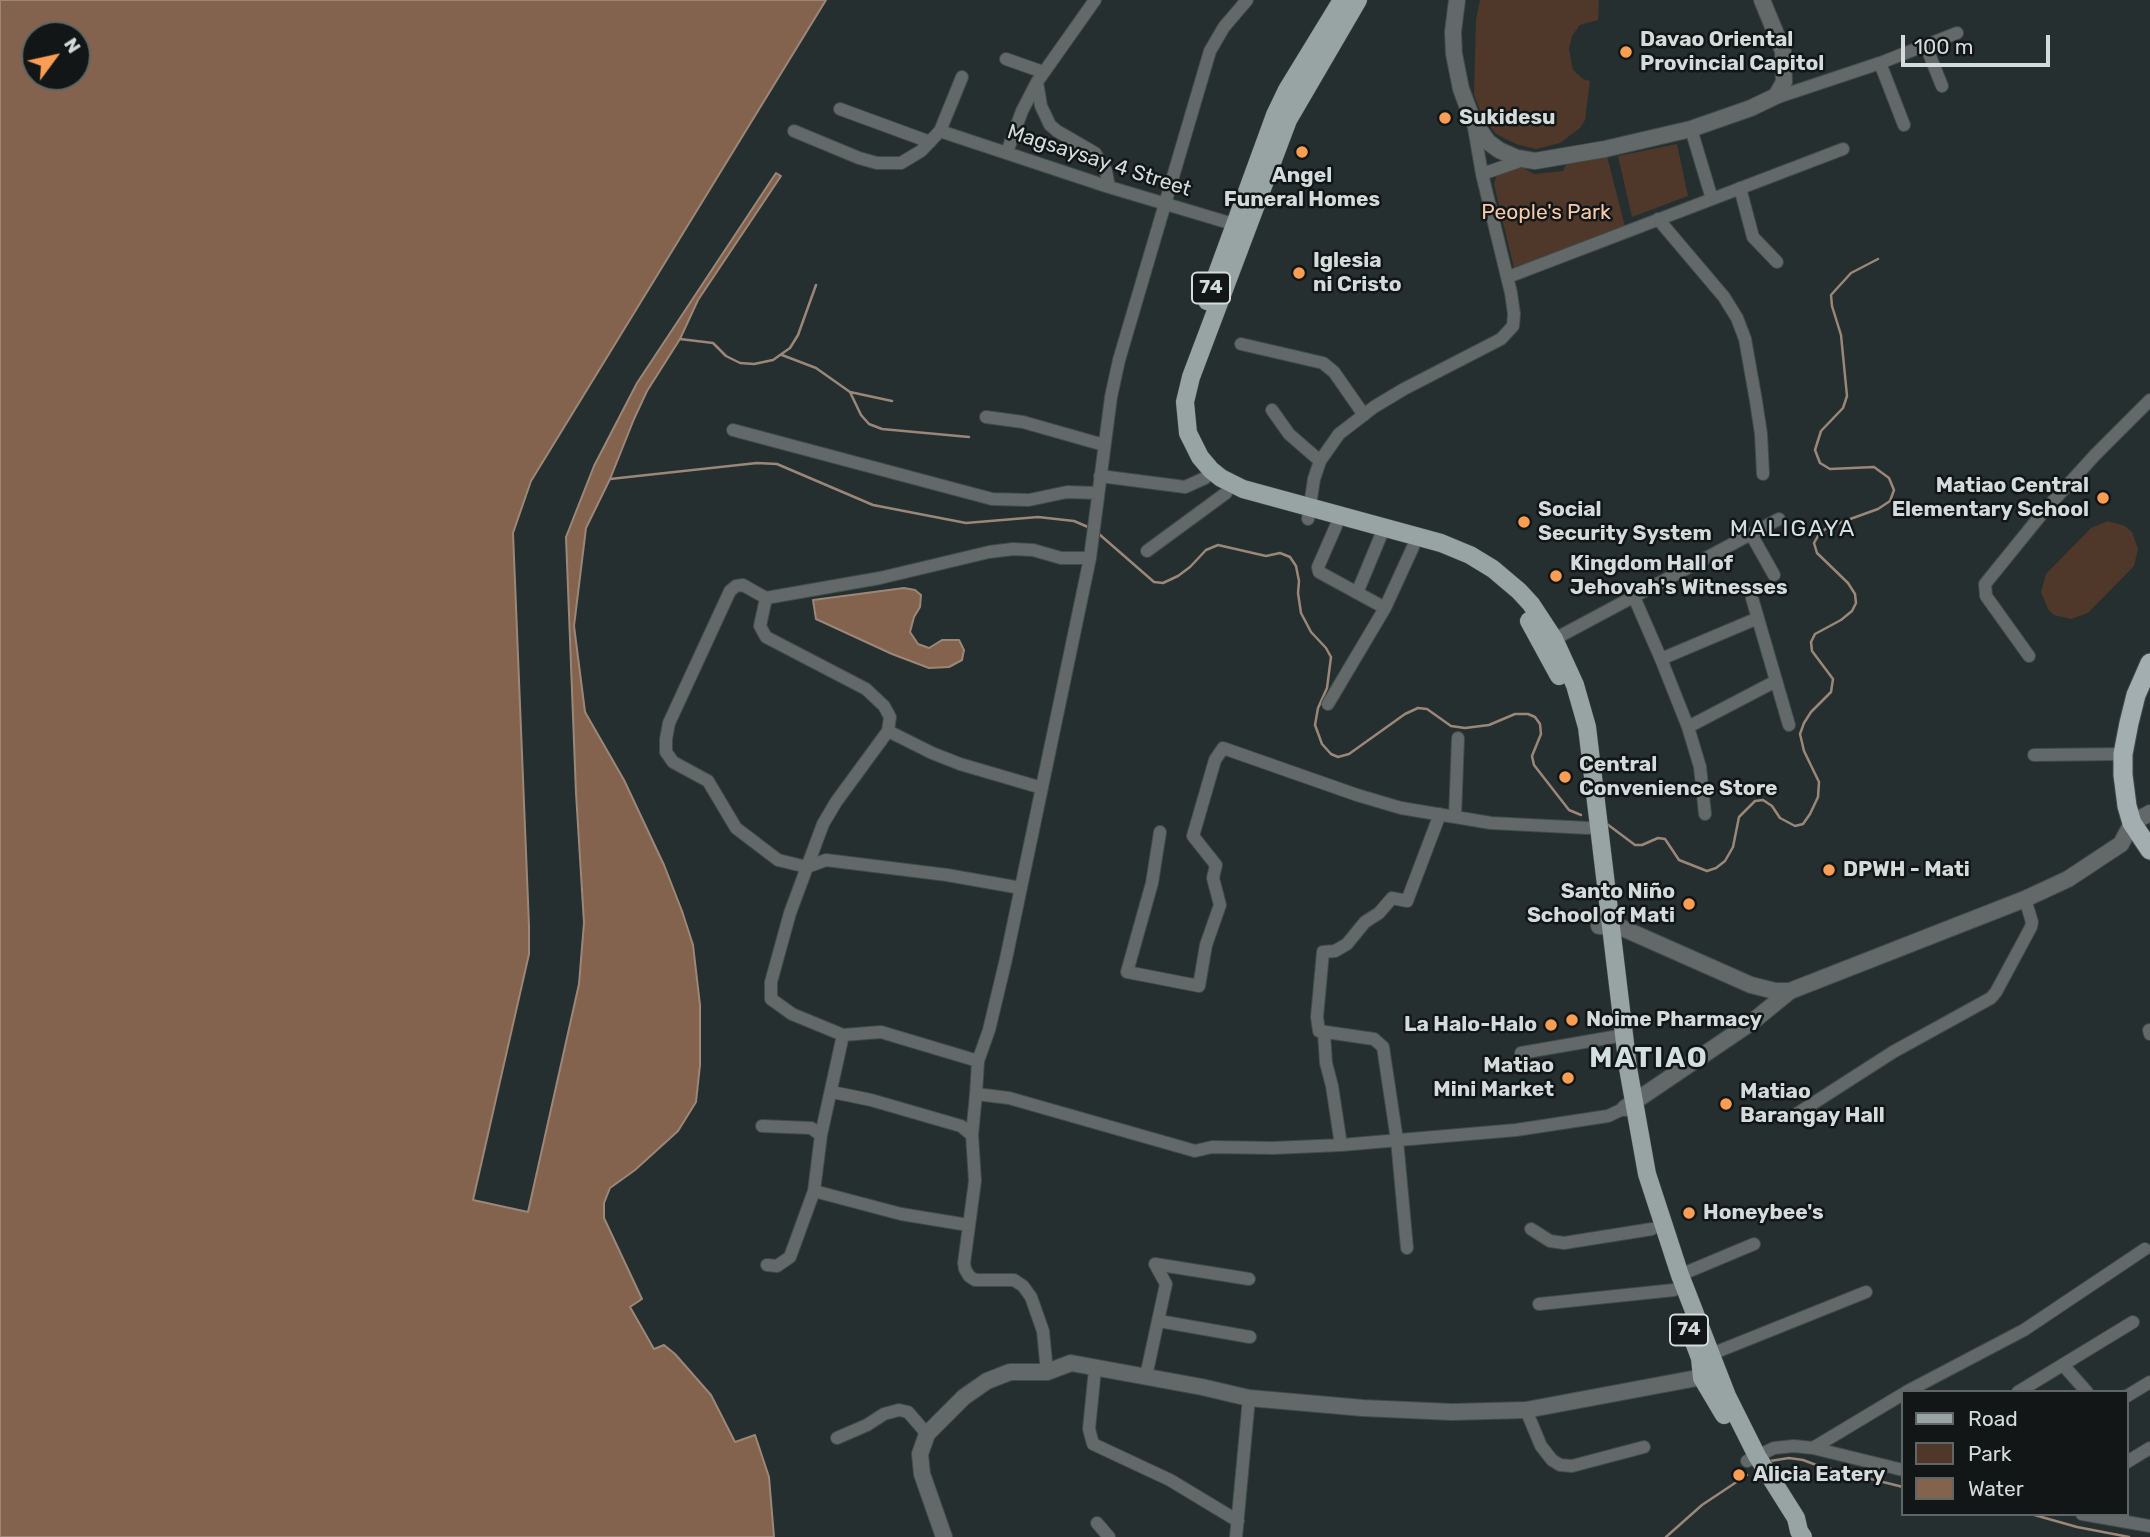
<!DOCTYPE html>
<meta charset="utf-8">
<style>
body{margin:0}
#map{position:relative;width:2150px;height:1537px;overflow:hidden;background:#252f30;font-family:Rubik,sans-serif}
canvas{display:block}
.legend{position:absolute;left:1901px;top:1390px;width:228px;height:126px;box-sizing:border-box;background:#121617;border:2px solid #606565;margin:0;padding:9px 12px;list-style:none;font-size:21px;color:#d4dbdb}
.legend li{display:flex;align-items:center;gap:14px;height:35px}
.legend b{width:35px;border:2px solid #606565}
.north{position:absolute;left:21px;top:21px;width:70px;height:70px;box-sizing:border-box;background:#121617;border:2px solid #606565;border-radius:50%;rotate:57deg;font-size:19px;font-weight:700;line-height:28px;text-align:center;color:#d4dbdb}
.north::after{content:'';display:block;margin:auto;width:24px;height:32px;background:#fc9d54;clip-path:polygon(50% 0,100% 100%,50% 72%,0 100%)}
.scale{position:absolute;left:1901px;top:35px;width:149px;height:32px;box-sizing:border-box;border:4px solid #d4dbdb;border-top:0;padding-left:9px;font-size:21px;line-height:24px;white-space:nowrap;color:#d4dbdb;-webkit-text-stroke:5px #121617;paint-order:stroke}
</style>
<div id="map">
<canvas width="2150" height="1537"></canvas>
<ul class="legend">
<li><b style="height:9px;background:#98a3a3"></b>Road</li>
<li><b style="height:19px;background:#4f3829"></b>Park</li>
<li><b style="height:19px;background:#83634d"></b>Water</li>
</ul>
<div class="north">N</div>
<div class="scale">100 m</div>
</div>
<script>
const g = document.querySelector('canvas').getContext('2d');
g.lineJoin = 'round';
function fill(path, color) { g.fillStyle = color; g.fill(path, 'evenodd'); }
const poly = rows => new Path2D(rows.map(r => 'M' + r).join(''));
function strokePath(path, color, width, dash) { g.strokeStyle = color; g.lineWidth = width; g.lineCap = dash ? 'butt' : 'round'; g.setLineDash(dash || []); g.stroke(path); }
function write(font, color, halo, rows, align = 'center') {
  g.font = font + ' Rubik,sans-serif'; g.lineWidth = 5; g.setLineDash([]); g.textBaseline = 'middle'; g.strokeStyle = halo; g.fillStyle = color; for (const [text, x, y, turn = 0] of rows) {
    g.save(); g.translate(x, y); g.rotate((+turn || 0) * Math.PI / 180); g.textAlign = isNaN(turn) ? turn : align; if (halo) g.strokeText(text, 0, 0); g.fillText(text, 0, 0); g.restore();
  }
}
const green = poly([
 [1480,0,1599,0,1598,20,1580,25,1572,36,1569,49,1573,70,1583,79,1590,81,1585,120,1580,128,1560,143,1536,149,1516,144,1496,134,1482,116,1474,94,1476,20],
 [1677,144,1688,196,1632,217,1618,156],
 [1607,156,1625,227,1514,268,1494,184,1497,174,1522,167,1534,174,1563,171,1567,163],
 [2108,521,2125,526,2132,532,2138,549,2134,566,2088,613,2071,619,2054,615,2048,609,2041,592,2046,574,2091,528]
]);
const water = poly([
 [0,0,826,0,531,481,513,533,529,926,529,954,473,1200,528,1212,579,984,584,923,576,793,566,537,594,466,637,383,776,173,781,176,698,300,680,339,647,391,634,419,610,479,586,528,574,626,585,712,624,780,664,865,682,911,693,945,700,1005,700,1065,696,1102,678,1131,635,1170,610,1188,604,1203,604,1218,642,1299,630,1307,654,1349,664,1345,675,1354,711,1395,735,1442,755,1435,769,1477,774,1537,0,1537,0,0],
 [35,35,77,35,77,77,35,77,35,35],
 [904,588,915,590,921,595,920,607,914,617,910,632,918,644,929,648,942,640,959,640,964,650,962,660,949,667,929,668,892,654,816,619,813,600,904,588]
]);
const stream = poly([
 [680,339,713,343,726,356,740,363,754,364,773,360,790,348,798,335,816,285],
 [782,355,816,368,850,392,892,401],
 [850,392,861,415,869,424,882,429,969,437],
 [610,479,757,463,777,464,873,505,966,523,1038,517,1074,521,1088,527],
 [1099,534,1154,582,1163,583,1178,576,1190,567,1206,550,1218,545,1266,556,1280,553,1290,557,1296,566,1299,581,1298,593,1301,613,1311,632,1326,648,1331,657,1327,688,1318,708,1315,725,1322,744,1331,754,1338,757,1349,754,1405,714,1418,708,1427,709,1451,726,1465,728,1489,725,1515,714,1528,714,1535,717,1540,724,1541,734,1532,756,1534,765,1569,810,1581,815],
 [1607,824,1635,845,1642,845,1658,838,1665,839,1679,860,1707,871,1716,868,1725,861,1733,847,1739,817,1755,801,1763,800,1772,806,1780,818,1795,826,1803,824,1810,814,1818,797,1819,782,1804,751,1800,734,1804,723,1811,712,1831,692,1833,679,1812,651,1811,642,1815,634,1841,620,1852,611,1856,603,1855,594,1848,583,1817,553,1814,543,1819,534,1828,527,1878,509,1890,501,1894,490,1889,478,1874,467,1830,469,1820,463,1815,450,1821,431,1843,408,1847,396,1841,335,1832,306,1831,295,1851,273,1878,259],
 [1770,1461,1789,1458,1803,1460,1819,1466,1903,1487],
 [2031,1514,2077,1527,2129,1537],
 [1666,1537,1702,1505,1747,1475]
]);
const minor = poly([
 [1926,46,1942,86],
 [1006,59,1043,72],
 [1880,63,1904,125],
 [1037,82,1041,106,1050,125,1057,131,1095,153,1106,171,1109,187],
 [1772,99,1880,63,1957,33],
 [840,109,930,142],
 [1691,129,1712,199],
 [794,131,859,158,877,163,901,163,921,151,940,131,962,77],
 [940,131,1109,187,1243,227],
 [1007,152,1022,111,1037,82,1095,0],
 [1482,174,1523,160],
 [1740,188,1753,237,1777,262],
 [1658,219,1724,297,1737,318,1745,339,1756,401,1761,434,1763,474],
 [1508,277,1843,149],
 [1241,344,1323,363,1334,372,1364,415],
 [1272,410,1289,434,1320,461],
 [986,417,1023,422,1104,445],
 [733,430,992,499,1029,500,1067,492,1098,493],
 [1100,476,1185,487,1205,478],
 [1308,519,1314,479,1320,461,1339,434,1374,407,1404,389,1501,339,1513,326,1514,314,1511,293,1482,174,1473,122],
 [1336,526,1318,567,1319,572,1385,608],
 [1751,534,1774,575],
 [1147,551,1226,493],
 [1357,593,1384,528],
 [1634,597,1661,659,1758,618],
 [766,598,760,626,766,637,866,689,884,706,890,717,888,731,836,802,823,824,790,913,771,982,771,999,792,1014,843,1035,881,1032,978,1061],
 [1752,598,1789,725],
 [1547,643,1779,519],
 [2029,656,1986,596,1985,584,2045,510,2095,455,2150,400],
 [1661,659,1688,727,1700,767,1705,814],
 [1328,704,1385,608,1413,547],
 [1688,727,1776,681],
 [888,731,932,753,960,764,1042,788],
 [2034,755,2123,754],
 [1455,817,1458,738],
 [1160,832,1152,883,1127,972,1199,986,1206,945,1220,905,1213,878,1216,865,1193,836,1215,760,1223,748,1357,795,1401,808,1491,823,1588,828],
 [1021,888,947,875,826,860,807,867,778,860,736,828,708,781,673,762,666,752,666,739,669,723,730,591,736,586,743,585,766,598,880,578,989,552,1013,549,1033,550,1061,558,1090,558],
 [2149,1030,2150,1034],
 [1324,1033,1326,1063,1332,1086,1341,1145],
 [1521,1053,1613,1037],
 [832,1092,871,1100,961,1126,972,1135],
 [976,1094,978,1061,989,1030,1006,959,1090,558,1111,397,1119,360,1210,51,1224,27,1247,0],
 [1795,1115,1893,1052,1991,998,1996,992,2031,927,2032,922,2025,899],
 [762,1126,811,1128,821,1135],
 [814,1191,901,1214,968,1225],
 [1531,1229,1550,1241,1564,1243,1652,1229],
 [1407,1248,1397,1140,1383,1047,1374,1039,1319,1031,1317,1017,1323,952,1335,951,1347,944,1365,922,1379,913,1392,898,1407,901,1440,814],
 [767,1265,777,1266,790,1257,814,1191,821,1135,843,1035],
 [1680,1275,1754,1244],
 [1539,1304,1674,1290],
 [1159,1321,1250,1337],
 [1704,1357,1866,1292],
 [2063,1365,2087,1392],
 [1095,1369,1089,1429,1093,1444,1170,1480,1238,1521],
 [1047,1372,1043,1331,1031,1297,1023,1286,1014,1280,975,1280,969,1276,965,1269,964,1263,975,1181,972,1135,976,1094,1009,1098,1195,1151,1212,1147,1273,1148,1341,1145,1516,1130,1608,1116,1625,1108],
 [1146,1376,1166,1284,1155,1264,1249,1279],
 [1906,1392,2024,1330,2145,1249],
 [2018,1392,2133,1322],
 [2127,1396,2150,1382],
 [1526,1410,1541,1446,1552,1460,1560,1465,1572,1466,1644,1447],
 [837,1438,867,1425,884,1414,899,1410,908,1412,927,1434],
 [1813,1448,1903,1394],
 [1747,1461,1774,1448,1794,1446,1813,1448,1903,1470],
 [2127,1462,2150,1448],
 [2082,1514,2150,1526],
 [1097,1523,1109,1537],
 [1236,1537,1249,1398]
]);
const tertiary = poly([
 [1457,0,1453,32,1454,54,1461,89,1473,121,1488,142,1499,150,1517,158,1535,161,1605,149,1691,129,1751,108,1776,96,1784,82,1783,51,1762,0],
 [1599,926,1620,927,1751,985,1775,991,1790,991,2025,899,2068,879,2121,844,2132,823,2150,813],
 [1625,1108,1752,1022,1790,991],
 [944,1537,922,1474,920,1454,927,1434,964,1397,987,1381,1010,1372,1047,1372,1071,1363,1202,1387,1249,1398,1363,1408,1452,1412,1526,1410,1713,1375]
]);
const primary = poly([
 [1358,0,1288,120,1191,377,1185,402,1188,433,1200,457,1211,470,1221,478,1243,489,1441,543,1470,555,1493,569,1519,591,1531,604,1554,639,1575,685,1587,727,1628,1068,1647,1174,1680,1275,1727,1396,1757,1456,1796,1518,1799,1531,1803,1537],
 [1207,301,1275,115,1287,90,1342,0],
 [1529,621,1559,676],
 [1694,1342,1700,1358,1702,1378,1724,1415]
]);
const trunk = poly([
 [2150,663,2136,695,2129,723,2123,754,2123,775,2127,806,2132,823,2150,850]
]);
const markers = [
 [1626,52,7,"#fc9d54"],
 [1445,118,7,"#fc9d54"],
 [1302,152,7,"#fc9d54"],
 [1299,273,7,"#fc9d54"],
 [2103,498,7,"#fc9d54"],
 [1524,522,7,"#fc9d54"],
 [1556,576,7,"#fc9d54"],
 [1565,777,7,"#fc9d54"],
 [1829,870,7,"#fc9d54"],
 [1689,904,7,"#fc9d54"],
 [1572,1020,7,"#fc9d54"],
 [1551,1025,7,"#fc9d54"],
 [1568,1078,7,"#fc9d54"],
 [1726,1104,7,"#fc9d54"],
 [1689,1213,7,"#fc9d54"],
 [1739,1475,7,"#fc9d54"]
];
const shields = [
 [1211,288,38],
 [1689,1330,38]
];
const shieldNames = [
 ["74",1211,288],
 ["74",1689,1330]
];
const poiNames = [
 ["Davao Oriental",1640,40],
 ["Provincial Capitol",1640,64],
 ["Sukidesu",1459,118],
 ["Angel",1302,176,"center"],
 ["Funeral Homes",1302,200,"center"],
 ["Iglesia",1313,261],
 ["ni Cristo",1313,285],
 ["Matiao Central",2089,486,"right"],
 ["Elementary School",2089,510,"right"],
 ["Social",1538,510],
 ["Security System",1538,534],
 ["Kingdom Hall of",1570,564],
 ["Jehovah's Witnesses",1570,588],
 ["Central",1579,765],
 ["Convenience Store",1579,789],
 ["DPWH - Mati",1843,870],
 ["Santo Niño",1675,892,"right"],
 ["School of Mati",1675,916,"right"],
 ["Noime Pharmacy",1586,1020],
 ["La Halo-Halo",1537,1025,"right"],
 ["Matiao",1554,1066,"right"],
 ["Mini Market",1554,1090,"right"],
 ["Matiao",1740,1092],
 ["Barangay Hall",1740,1116],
 ["Honeybee's",1703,1213],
 ["Alicia Eatery",1753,1475]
];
const streetNames = [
 ["Magsaysay 4 Street",1099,161,18]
];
const parkNames = [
 ["People's Park",1546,213]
];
const neighbourhoodNames = [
 ["MALIGAYA",1793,529]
];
const districtNames = [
 ["MATIAO",1649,1059]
];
fill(green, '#4f3829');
fill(water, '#83634d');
strokePath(water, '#9b8778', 2);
strokePath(stream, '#9b8778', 2.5);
strokePath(minor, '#414b4b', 14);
strokePath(tertiary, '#414b4b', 18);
strokePath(primary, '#414b4b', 19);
strokePath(trunk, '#414b4b', 21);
strokePath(minor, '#636869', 12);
strokePath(tertiary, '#636869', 16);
strokePath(primary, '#98a3a3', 18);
strokePath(trunk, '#a2aeaf', 19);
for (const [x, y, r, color] of markers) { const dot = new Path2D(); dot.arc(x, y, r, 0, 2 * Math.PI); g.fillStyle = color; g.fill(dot); strokePath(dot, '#121617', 2.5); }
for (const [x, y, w] of shields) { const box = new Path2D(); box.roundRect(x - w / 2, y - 15.5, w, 31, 5); g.fillStyle = '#121617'; g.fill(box); strokePath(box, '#d4dbdb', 2); }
write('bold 19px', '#d4dbdb', null, shieldNames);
write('bold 21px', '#d4dbdb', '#121617', poiNames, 'left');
write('21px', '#d4dbdb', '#121617', streetNames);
write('21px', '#f7c9aa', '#121617', parkNames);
g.letterSpacing = '2px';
write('23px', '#d2e0e1', '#121617', neighbourhoodNames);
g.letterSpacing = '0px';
g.letterSpacing = '2px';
write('bold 28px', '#d2e0e1', '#121617', districtNames);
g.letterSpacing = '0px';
</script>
